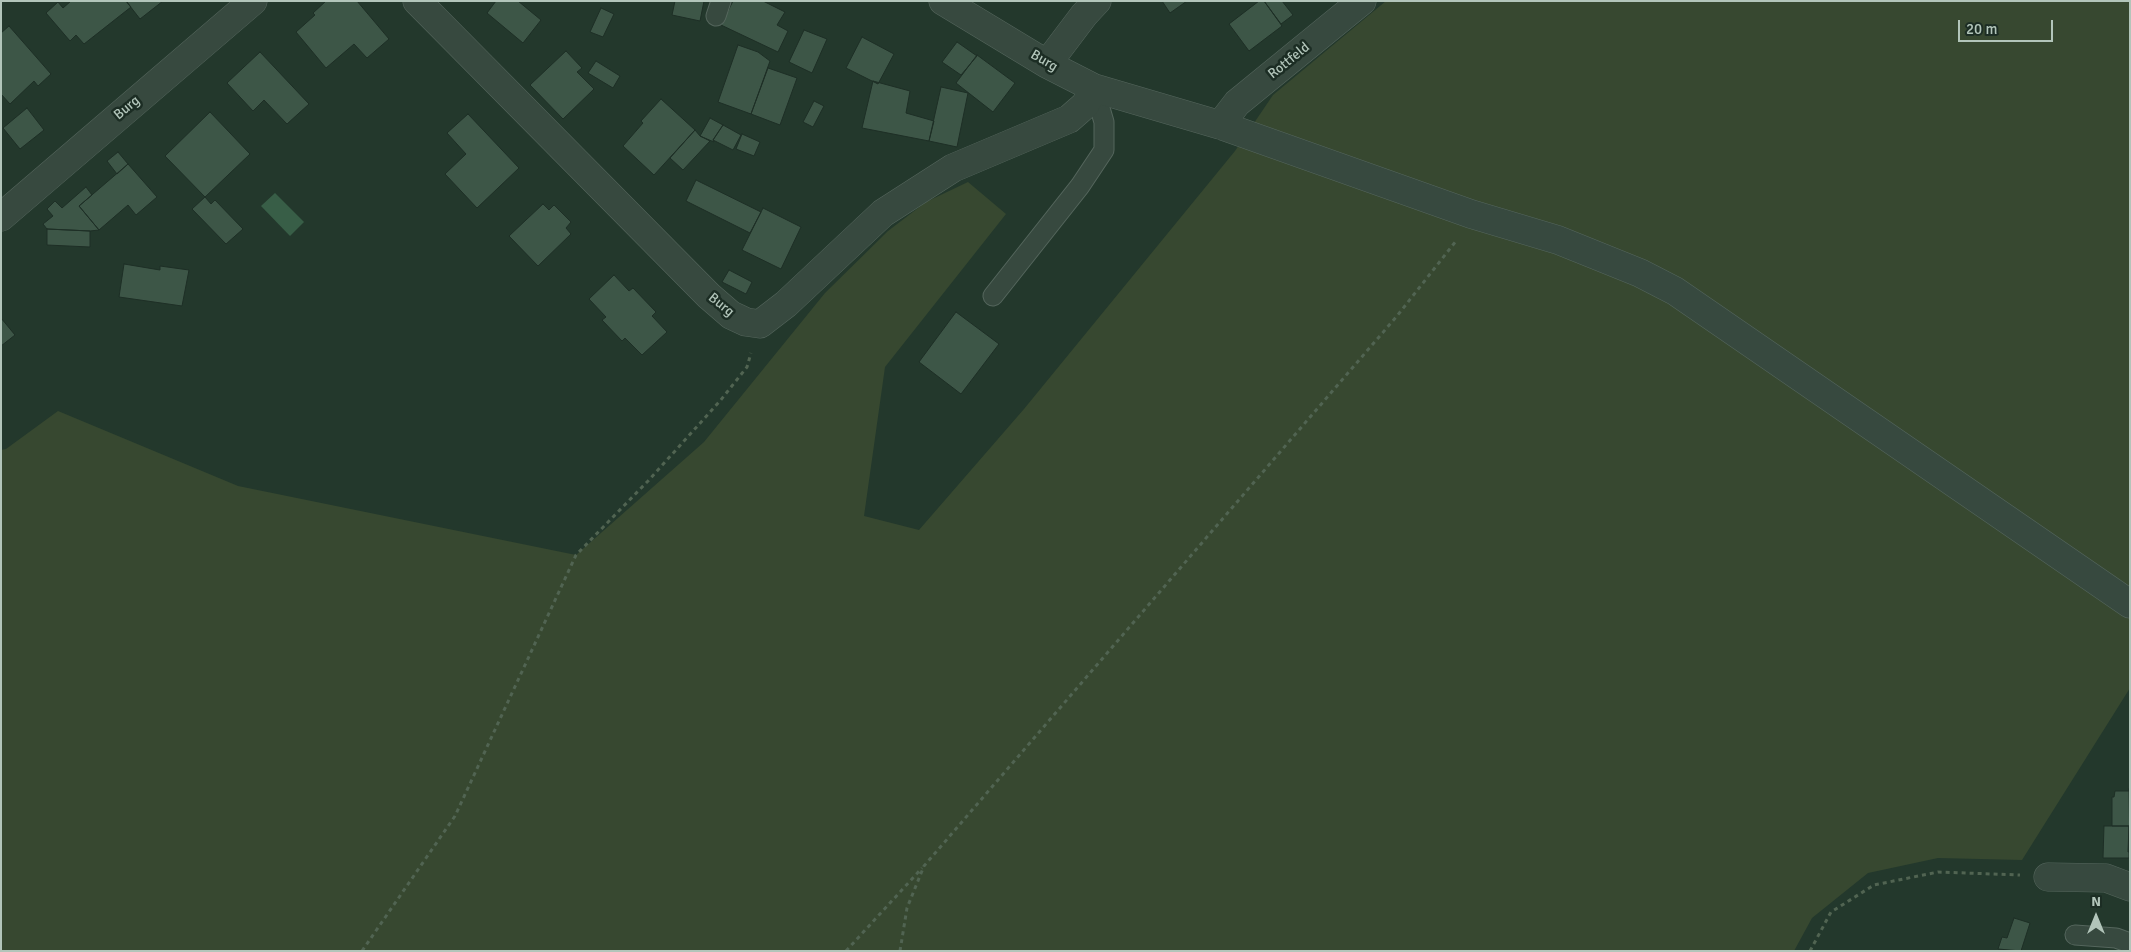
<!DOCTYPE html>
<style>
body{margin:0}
#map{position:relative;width:2131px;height:952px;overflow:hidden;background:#23382c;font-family:Signika,sans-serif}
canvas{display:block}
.frame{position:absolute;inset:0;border:2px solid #b2c5ba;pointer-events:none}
.north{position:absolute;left:2071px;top:892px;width:50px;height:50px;-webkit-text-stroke:4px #1c2d24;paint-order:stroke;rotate:0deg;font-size:14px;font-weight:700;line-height:20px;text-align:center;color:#b2c5ba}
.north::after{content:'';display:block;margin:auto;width:18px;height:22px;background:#b2c5ba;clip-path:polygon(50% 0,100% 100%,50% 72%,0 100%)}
.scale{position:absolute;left:1958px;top:20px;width:95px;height:22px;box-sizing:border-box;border:2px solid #b2c5ba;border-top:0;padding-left:6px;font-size:15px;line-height:18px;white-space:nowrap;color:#b2c5ba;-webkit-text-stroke:4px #1c2d24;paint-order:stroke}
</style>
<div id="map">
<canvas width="2131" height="952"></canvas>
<div class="frame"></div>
<div class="north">N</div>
<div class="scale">20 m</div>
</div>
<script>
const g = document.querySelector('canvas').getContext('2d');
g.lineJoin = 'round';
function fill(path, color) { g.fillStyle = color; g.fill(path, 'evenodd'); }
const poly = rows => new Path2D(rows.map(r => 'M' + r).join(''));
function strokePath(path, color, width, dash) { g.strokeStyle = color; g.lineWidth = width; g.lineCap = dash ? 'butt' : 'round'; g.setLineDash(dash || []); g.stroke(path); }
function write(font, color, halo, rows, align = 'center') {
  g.font = font + ' Signika,sans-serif'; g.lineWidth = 5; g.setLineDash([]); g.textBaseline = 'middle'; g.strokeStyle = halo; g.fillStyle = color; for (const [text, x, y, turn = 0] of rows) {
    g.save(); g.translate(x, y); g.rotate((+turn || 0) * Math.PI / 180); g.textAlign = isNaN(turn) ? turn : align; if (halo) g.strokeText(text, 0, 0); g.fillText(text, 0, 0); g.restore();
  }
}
const green = poly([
 [1386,1,2130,1,2130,688,2022,860,1938,858,1868,873,1812,918,1794,951,1,951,1,450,6,449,58,411,238,486,576,555,704,442,825,293,888,231,926,202,968,182,1006,214,885,367,864,516,919,530,1024,409,1235,151,1273,95]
]);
const water = poly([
 [275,193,304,222,290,236,261,206]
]);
const building = poly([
 [71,1,126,1,131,7,84,44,76,35,70,41,46,13,58,2,63,8,71,1],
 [126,1,163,1,140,19,126,1],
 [326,1,357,1,389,39,367,58,354,44,326,68,296,32,315,15,313,13,326,1],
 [496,1,518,1,541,20,523,43,487,13,496,1],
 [675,1,704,1,700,21,672,15,675,1],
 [733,1,763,1,785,12,777,25,788,31,778,52,721,25,733,1],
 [1162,1,1187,1,1170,13,1162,1],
 [1259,1,1264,1,1282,26,1249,51,1229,24,1259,1],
 [1264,1,1282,1,1293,15,1281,24,1264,1],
 [601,8,614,14,603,37,590,32,601,8],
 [9,26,51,74,38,86,34,81,10,104,1,94,1,33,9,26],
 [804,30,827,39,812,73,789,62,804,30],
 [862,37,894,54,878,84,846,68,862,37],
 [957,42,977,56,961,75,942,62,957,42],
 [738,45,758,52,770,61,751,114,718,102,738,45],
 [566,51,582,68,577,72,594,89,563,119,530,85,566,51],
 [260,52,309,104,287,124,264,100,253,111,227,83,260,52],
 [977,55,1015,83,993,112,956,83,977,55],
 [596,61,620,76,613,88,588,73,596,61],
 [768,68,797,78,780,125,751,114,768,68],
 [873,81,910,91,906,113,934,121,929,141,862,128,873,81],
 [941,87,968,93,957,147,929,141,941,87],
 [661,99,695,130,654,175,623,146,643,123,641,121,661,99],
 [814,101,824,106,813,127,803,122,814,101],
 [27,108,44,130,20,149,3,128,27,108],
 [210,112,250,154,205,197,165,156,210,112],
 [468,114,519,168,477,208,445,174,466,154,447,133,468,114],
 [710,118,723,125,713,140,714,142,700,136,710,118],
 [723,125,741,135,733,150,713,140,723,125],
 [695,130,700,136,710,141,683,170,670,158,695,130],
 [742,134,760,142,754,156,736,149,742,134],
 [118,152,128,164,117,174,107,161,118,152],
 [128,164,157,197,136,215,128,205,99,230,79,206,128,164],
 [696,180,761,212,750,233,686,201,696,180],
 [86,187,92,195,79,206,99,230,90,231,47,229,43,224,53,216,47,209,55,201,62,208,86,187],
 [205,197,211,204,215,200,243,229,226,244,192,209,205,197],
 [543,204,549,210,554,205,571,222,566,228,571,234,538,266,509,236,543,204],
 [763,208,801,227,781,269,742,250,763,208],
 [47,229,90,231,90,247,47,245,47,229],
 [124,264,160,270,160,266,189,270,182,306,119,297,124,264],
 [729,270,752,282,746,294,722,282,729,270],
 [614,275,629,291,633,288,656,312,652,316,667,332,642,355,625,338,622,341,602,320,606,317,589,299,614,275],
 [956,312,999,344,961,394,919,362,956,312],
 [1,318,15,335,1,346,1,318],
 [2129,789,2130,852,2128,852,2129,826,2112,826,2112,797,2114,797,2115,791,2129,791,2129,789],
 [2104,826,2129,826,2129,858,2103,858,2104,826],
 [2014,918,2030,923,2021,951,1998,949,2002,937,2007,938,2014,918]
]);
const path = poly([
 [362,951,455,816,576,555,648,481,720,401,747,367,751,353],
 [846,951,922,868],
 [900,951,907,908,924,866,1397,316,1456,241],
 [1810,951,1831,912,1874,885,1938,872,2020,875]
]);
const service = poly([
 [716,16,721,1],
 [993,296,1080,186,1104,150,1104,122,1094,88],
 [2075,935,2116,938,2130,943]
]);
const minor = poly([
 [417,1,709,296,731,315,746,322,760,324,786,304,883,213,953,168,1069,119,1085,105,1094,88],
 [943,1,1047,64,1094,88,1220,125,1471,214,1558,240,1640,273,1675,291,2130,604],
 [1047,64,1084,15,1097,1],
 [1220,125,1237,103,1362,1],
 [1,217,253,1],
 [2048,877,2106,878,2130,887]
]);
const streetNames = [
 ["Burg",1044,61,30],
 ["Rottfeld",1289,61,-39],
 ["Burg",127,108,-40],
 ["Burg",721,305,39]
];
fill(green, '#374830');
fill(water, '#385e47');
fill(building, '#3d5647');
strokePath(building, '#1e2f26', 1);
strokePath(service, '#55665d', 21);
strokePath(minor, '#55665d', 29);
strokePath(path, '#516452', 3, [4, 4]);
strokePath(service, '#37493f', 19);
strokePath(minor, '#37493f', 28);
write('14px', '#b2c5ba', '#1c2d24', streetNames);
</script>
